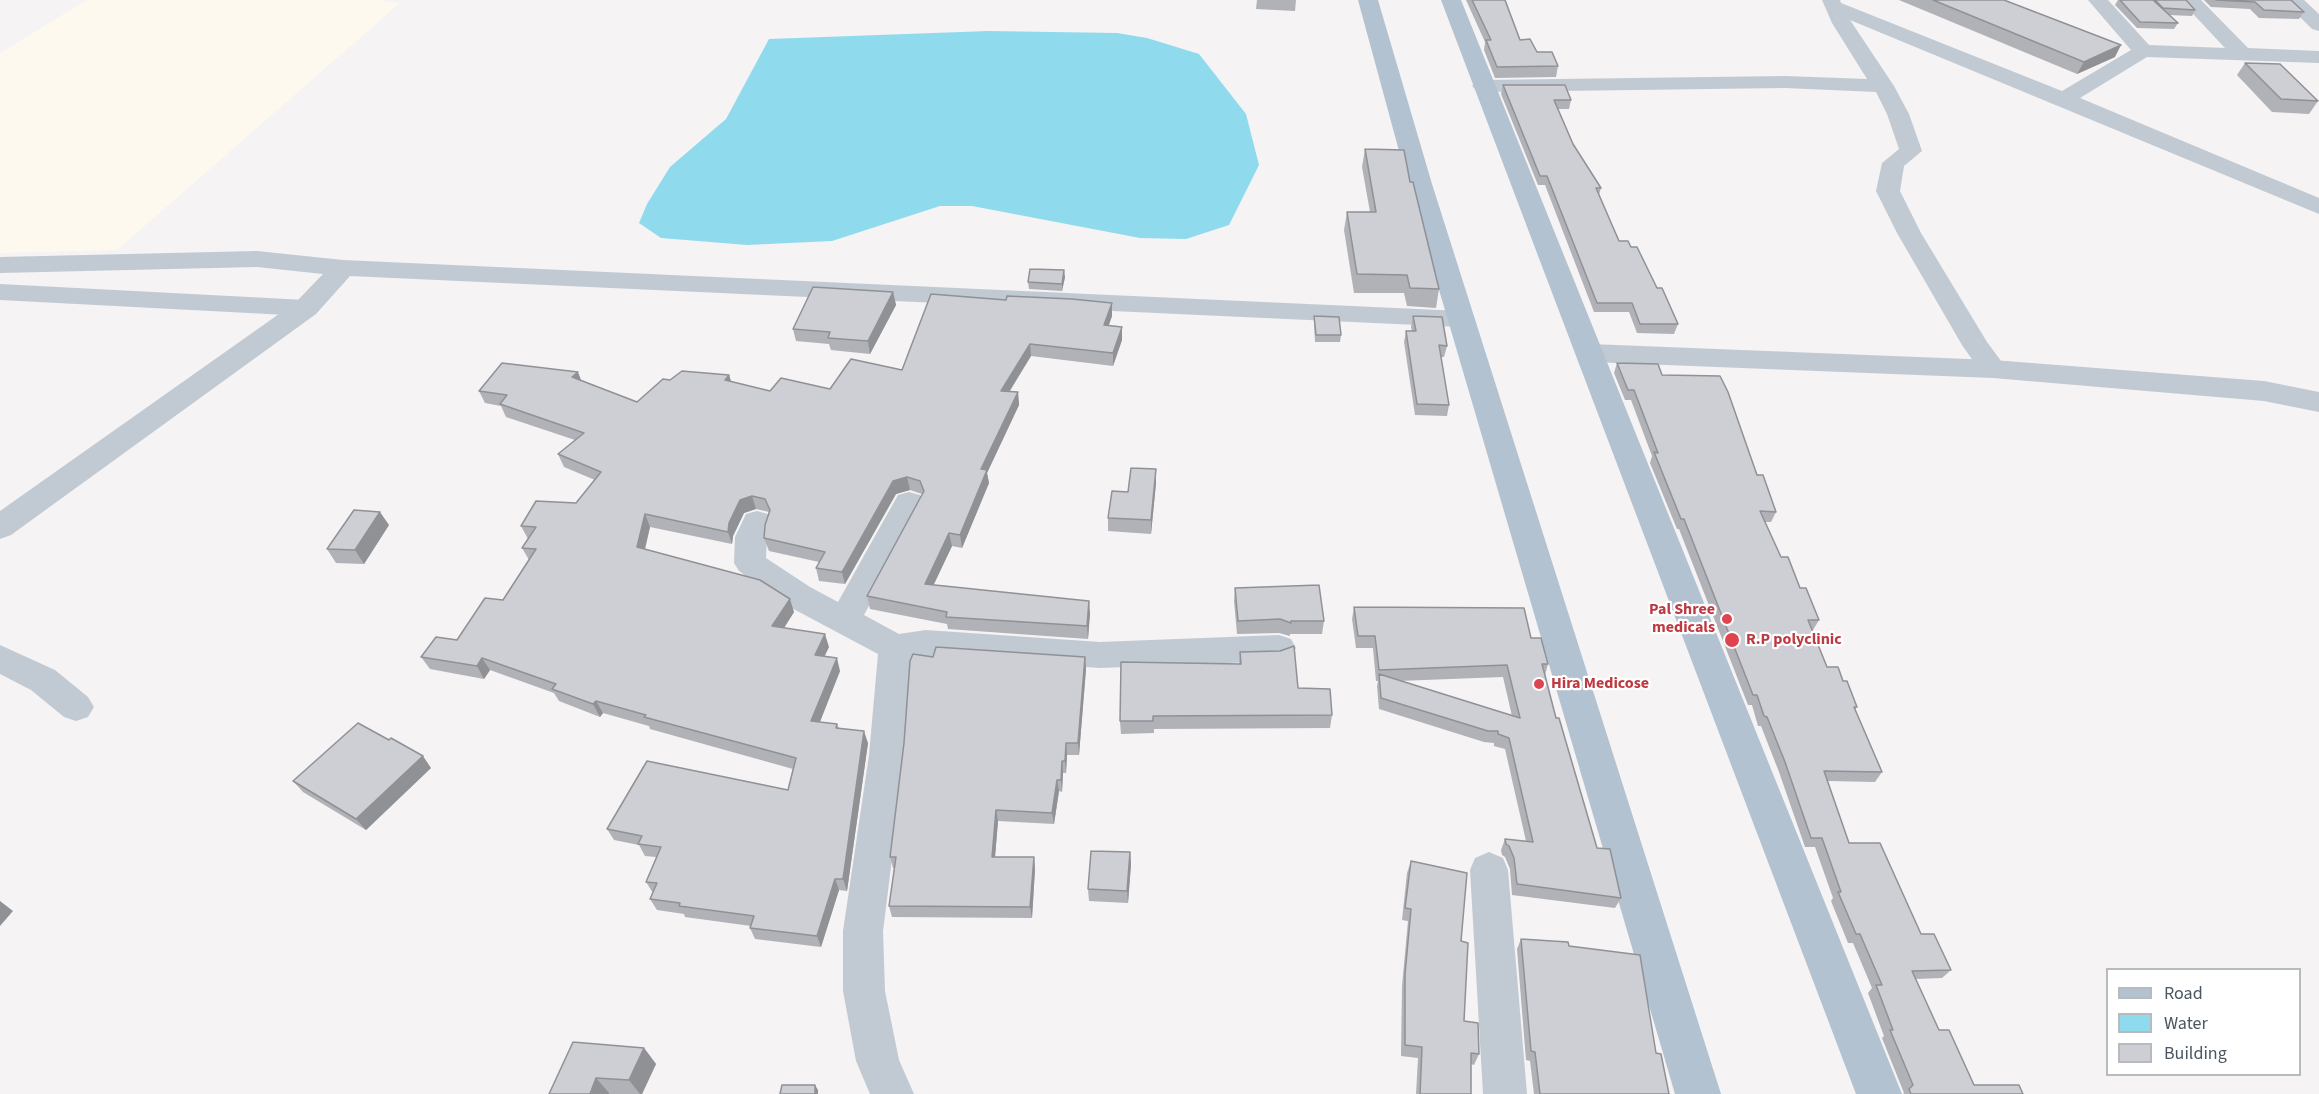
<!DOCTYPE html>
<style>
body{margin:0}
#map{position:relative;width:2319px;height:1094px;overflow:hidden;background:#f5f3f3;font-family:"Source Sans 3",sans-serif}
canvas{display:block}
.legend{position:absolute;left:2106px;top:968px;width:195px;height:108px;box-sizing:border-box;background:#fff;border:2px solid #b7bbc0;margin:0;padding:8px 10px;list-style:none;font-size:18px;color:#4a5661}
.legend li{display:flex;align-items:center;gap:12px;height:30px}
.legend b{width:30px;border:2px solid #b7bbc0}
</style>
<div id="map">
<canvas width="2319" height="1094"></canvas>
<ul class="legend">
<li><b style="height:8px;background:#b3c2d1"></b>Road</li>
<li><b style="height:16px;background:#90daee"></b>Water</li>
<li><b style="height:16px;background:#cdcfd5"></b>Building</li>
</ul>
</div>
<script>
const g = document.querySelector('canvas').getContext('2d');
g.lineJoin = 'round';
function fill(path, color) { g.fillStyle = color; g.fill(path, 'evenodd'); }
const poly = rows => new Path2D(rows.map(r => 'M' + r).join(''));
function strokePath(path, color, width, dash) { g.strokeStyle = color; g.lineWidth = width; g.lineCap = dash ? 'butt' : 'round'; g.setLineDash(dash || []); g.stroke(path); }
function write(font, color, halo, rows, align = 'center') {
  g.font = font + ' "Source Sans 3",sans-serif'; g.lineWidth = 4.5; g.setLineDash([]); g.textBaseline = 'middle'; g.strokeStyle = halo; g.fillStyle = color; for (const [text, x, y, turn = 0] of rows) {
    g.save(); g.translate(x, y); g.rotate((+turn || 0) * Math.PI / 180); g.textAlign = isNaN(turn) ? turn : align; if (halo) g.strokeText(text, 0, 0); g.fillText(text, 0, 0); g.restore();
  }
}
const commercial = poly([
 [87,0,378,0,400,3,117,250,0,253,0,53]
]);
const water = poly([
 [988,31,1117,33,1147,38,1199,54,1246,114,1259,165,1229,225,1186,239,1140,238,972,206,940,206,832,241,747,245,661,238,639,223,647,204,670,167,726,119,769,39]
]);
const minor = poly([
 [1822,0,1840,0,1841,3,2062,91,2131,50,2088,0,2108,0,2149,45,2225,48,2180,0,2201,0,2248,48,2319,51,2319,63,2147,57,2080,98,2319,198,2319,214,1850,20,1894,86,1909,114,1922,151,1904,166,1900,191,1921,233,1987,342,2007,369,2003,375,1993,378,1983,375,1962,345,1897,233,1876,191,1882,163,1899,149,1887,114,1876,92,1785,88,1483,92,1476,90,1472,86,1476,82,1483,80,1785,76,1867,79,1832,23,1822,0],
 [2283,0,2304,0,2319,14,2319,31,2312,29,2283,0],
 [0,284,306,300,315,302,319,308,315,314,306,316,0,300,0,284],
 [909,492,920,495,924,503,864,615,899,634,926,630,1100,642,1279,635,1291,639,1296,648,1291,657,1279,661,1100,668,926,656,912,659,905,755,883,931,885,991,899,1060,914,1094,870,1094,856,1061,843,991,843,931,869,755,878,654,786,605,739,571,734,563,735,537,746,514,757,511,768,514,772,522,767,537,766,558,810,587,838,602,898,495,909,492],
 [0,645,55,670,88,697,94,707,88,717,76,721,64,717,31,690,0,674,0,645],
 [1489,852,1503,858,1508,870,1527,1094,1483,1094,1470,870,1475,858,1489,852]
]);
const tertiary = poly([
 [257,251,343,260,1461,311,1471,313,1475,319,1471,325,1461,327,350,276,316,314,11,535,0,539,0,511,296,302,323,274,257,267,0,273,0,257,257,251],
 [1591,344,1993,360,2264,381,2319,392,2319,412,2264,401,1993,378,1591,362,1581,359,1577,353,1581,347,1591,344]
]);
const primary = poly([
 [1358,0,1378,0,1432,184,1721,1094,1675,1094,1408,184,1358,0],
 [1441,0,1461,0,1902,1094,1856,1094,1441,0]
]);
const wall = poly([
 [1257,0,1296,0,1295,11,1256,9],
 [1466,0,1505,0,1520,40,1558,66,1556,77,1495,78,1484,50,1485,42],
 [1899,0,2004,0,2115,57,2077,74],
 [2118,0,2186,0,2195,10,2192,16,2169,15,2178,23,2174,29,2137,28,2115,5],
 [2204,0,2291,0,2304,12,2299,19,2259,18,2250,9,2211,7],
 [2245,63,2318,101,2309,114,2272,112,2237,75],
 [1503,85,1571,100,1569,109,1557,109,1573,144,1601,188,1599,195,1619,241,1631,247,1657,288,1678,324,1674,334,1637,333,1629,312,1594,312,1545,185,1538,185,1501,94],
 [1365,149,1410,182,1439,289,1436,308,1407,306,1404,293,1354,293,1344,230,1347,212,1370,212,1362,167],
 [1065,277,1062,291,1029,289,1028,282],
 [893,292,896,305,870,354,831,350,829,344,796,341,793,329],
 [1112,316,1109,325,1122,340,1113,366,1031,356,1010,391,1018,392,1019,405,987,473,989,483,962,548,952,546,933,585,1090,613,1088,639,948,629,947,624,870,609,867,596,922,494,910,490,896,494,845,584,819,581,816,568,819,562,769,551,764,538,769,512,756,509,744,513,733,536,732,544,650,527,645,550,794,612,784,628,829,647,824,656,840,671,820,722,837,724,839,728,868,743,847,891,839,890,821,947,755,939,750,928,751,926,685,917,684,914,657,910,650,899,653,893,646,882,656,857,645,856,639,845,614,840,607,829,788,790,793,769,650,729,649,726,603,713,600,717,559,701,554,693,490,670,484,679,430,669,421,657,457,640,503,600,529,560,522,548,528,539,521,526,576,503,595,480,564,467,558,454,575,440,506,417,501,406,485,403,479,391,581,380,637,402,670,380,729,375,731,382,770,391,830,389],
 [1314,316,1341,335,1340,342,1315,342,1314,322],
 [1413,316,1447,346,1444,357,1441,357,1449,405,1447,416,1415,415,1404,342,1406,331,1412,331,1411,327],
 [1617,363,1662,375,1757,475,1776,512,1771,522,1765,522,1781,557,1819,620,1813,630,1812,630,1827,667,1843,681,1857,707,1855,710,1882,772,1875,782,1828,781,1849,843,1921,934,1951,970,1942,978,1916,979,1939,1030,1974,1085,2023,1094,1903,1094,1904,1093,1882,1038,1884,1036,1868,993,1872,988,1853,943,1848,943,1831,901,1833,898,1815,847,1805,847,1779,772,1761,726,1758,726,1752,705,1748,705,1679,529,1677,529,1650,463,1652,456,1631,400,1625,400,1614,373],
 [1156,483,1151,534,1108,531,1108,518,1128,492],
 [389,525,364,564,336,563,327,549],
 [1235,588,1324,621,1322,634,1290,634,1290,636,1279,633,1237,634,1234,601],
 [1354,607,1531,638,1548,664,1545,675,1556,718,1597,848,1621,898,1615,908,1512,895,1510,869,1505,857,1502,855,1501,850,1505,839,1526,841,1505,749,1494,746,1494,743,1484,742,1379,709,1377,686,1378,681,1376,681,1373,648,1356,648,1352,619],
 [1503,677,1512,716,1398,681],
 [1240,652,1298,688,1332,715,1330,728,1154,729,1154,733,1121,734,1120,721,1239,664],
 [933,657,1085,657,1086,669,1079,755,1067,755,1066,773,1063,773,1062,792,1059,791,1054,824,998,821,995,857,1034,857,1035,869,1032,918,892,917,889,906,894,868,893,868,890,857,904,743],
 [431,768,366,830,303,792,293,781],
 [1130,852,1131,864,1128,903,1089,901,1088,889],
 [1411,861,1461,941,1464,1021,1479,1054,1474,1065,1471,1064,1471,1094,1416,1094,1418,1058,1401,1056,1402,986,1408,921,1402,920,1407,873],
 [1521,939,1569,946,1656,1053,1669,1094,1534,1094,1530,1061,1526,1060,1517,949],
 [644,1048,656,1064,642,1094,549,1094]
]);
const shadedWall = poly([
 [2121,45,2115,57,2077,74,2084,62],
 [1064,270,1065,277,1062,291,1062,284],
 [893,292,896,305,870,354,868,341],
 [1112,303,1112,316,1104,338,1104,325],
 [1122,327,1122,340,1113,366,1113,353],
 [1030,344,1031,356,1002,403,1001,391],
 [578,372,583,385,572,377],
 [729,375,733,387,725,380],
 [1018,392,1019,405,987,473,989,483,962,548,960,535,981,469],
 [1156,469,1156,483,1151,534,1151,520],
 [907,477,910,490,896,494,845,584,842,572,893,481],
 [752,496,756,509,744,513,733,536,732,544,728,532,729,523,740,500],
 [380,512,389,525,364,564,355,550],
 [645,514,650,527,642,560,637,547],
 [949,533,952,546,928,597,925,584],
 [790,599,794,612,777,639,772,626],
 [1089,601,1090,613,1088,639,1087,626],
 [825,634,829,647,819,668,815,655],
 [1085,657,1086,669,1079,755,1078,743],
 [482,658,490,670,484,679,477,666],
 [837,658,840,671,815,734,811,721],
 [596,701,603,713,600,717,593,704],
 [864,731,868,743,847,891,843,879],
 [1066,743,1067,755,1066,773,1065,761],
 [423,756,431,768,366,830,356,819],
 [1062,761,1063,773,1062,792,1061,780],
 [1057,780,1059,791,1054,824,1052,813],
 [996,810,998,821,994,869,992,857],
 [1130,852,1131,864,1128,903,1127,891],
 [1034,857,1035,869,1032,918,1030,907],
 [835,879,839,890,821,947,817,936],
 [0,901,13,911,0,926],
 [644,1048,656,1064,642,1094,640,1094,629,1080],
 [596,1078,609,1093,609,1094,590,1094],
 [815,1085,818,1090,818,1094,815,1094]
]);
const building = poly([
 [1472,0,1505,0,1520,40,1530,39,1537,52,1552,52,1558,66,1497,67,1486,40,1491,40,1472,0],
 [1933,0,2004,0,2121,45,2084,62,1933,0],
 [2120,0,2153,0,2178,23,2140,22,2120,0],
 [2155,0,2186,0,2195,10,2163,8,2155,0],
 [2216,0,2291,0,2304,12,2264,10,2255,2,2216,0],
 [2245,63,2280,64,2318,101,2281,99,2245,63],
 [1503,85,1565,85,1571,100,1554,100,1573,144,1601,188,1596,188,1619,241,1628,241,1631,247,1637,247,1657,288,1662,288,1678,324,1640,324,1632,303,1597,303,1547,176,1540,176,1503,85],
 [1365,149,1404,150,1410,182,1413,182,1439,289,1410,288,1407,275,1357,274,1347,212,1376,212,1365,149],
 [1030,269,1064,270,1062,284,1028,282,1030,269],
 [813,287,893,292,868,341,828,338,830,332,793,329,813,287],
 [931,294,1006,300,1007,296,1072,299,1112,303,1104,325,1122,327,1113,353,1030,344,1001,391,1018,392,981,469,987,470,960,535,949,533,925,584,1089,601,1087,626,946,617,947,612,867,596,924,491,920,481,907,477,893,481,842,572,816,568,825,552,764,538,765,525,770,510,765,499,752,496,740,500,729,523,728,532,645,514,637,547,760,580,790,599,772,626,825,634,815,655,837,658,811,721,837,724,836,728,864,731,843,879,835,879,817,936,750,928,754,916,679,906,680,903,650,899,657,883,646,882,661,847,638,844,642,836,607,829,647,761,788,790,796,758,644,717,646,715,596,701,593,704,552,689,556,684,482,658,477,666,421,657,436,637,457,640,485,598,503,600,536,549,522,548,536,527,521,526,536,501,576,503,601,472,558,454,584,433,500,404,507,395,479,391,502,363,578,372,572,377,637,402,663,379,670,380,682,371,729,375,725,380,770,391,781,378,830,389,851,359,902,370,931,294],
 [1314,316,1339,317,1341,335,1316,335,1314,316],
 [1413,316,1442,317,1447,346,1439,345,1449,405,1417,404,1406,331,1416,331,1413,316],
 [1617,363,1658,364,1662,375,1720,376,1728,392,1757,475,1763,475,1776,512,1760,511,1781,557,1788,557,1800,588,1806,588,1819,620,1808,620,1827,667,1838,667,1843,681,1847,681,1857,707,1854,707,1882,772,1824,771,1849,843,1880,843,1921,934,1934,934,1951,970,1912,971,1939,1030,1949,1030,1974,1085,2019,1085,2023,1094,1911,1094,1909,1089,1913,1085,1890,1030,1893,1030,1876,985,1882,985,1860,934,1856,934,1838,892,1841,892,1822,838,1811,838,1785,762,1767,717,1764,716,1757,695,1753,695,1684,519,1681,519,1654,452,1658,453,1634,390,1628,390,1617,363],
 [1131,468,1156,469,1151,520,1108,518,1112,491,1128,492,1131,468],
 [354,510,380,512,355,550,327,549,354,510],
 [1319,585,1324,621,1291,621,1291,623,1280,619,1238,621,1235,588,1319,585],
 [1354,607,1524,608,1531,638,1541,638,1548,664,1542,664,1556,718,1559,718,1597,848,1610,849,1621,898,1517,884,1514,858,1509,846,1506,844,1505,839,1533,842,1509,738,1498,734,1498,731,1488,731,1381,698,1379,674,1520,718,1507,665,1379,670,1375,636,1358,636,1354,607],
 [1294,646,1298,688,1330,689,1332,715,1153,716,1153,721,1120,721,1121,662,1241,664,1240,652,1280,651,1294,646],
 [936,647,1085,657,1078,743,1066,743,1065,761,1062,761,1061,780,1057,780,1052,813,996,810,992,857,1034,857,1030,907,889,906,896,857,890,857,904,743,910,661,913,654,933,657,936,647],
 [358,723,389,740,391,738,423,756,356,819,293,781,358,723],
 [1091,851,1130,852,1127,891,1088,889,1091,851],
 [1411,861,1467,873,1461,941,1468,943,1464,1021,1478,1023,1479,1054,1471,1053,1471,1094,1420,1094,1422,1047,1405,1045,1405,974,1411,909,1405,908,1411,861],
 [1521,939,1568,942,1569,946,1640,955,1656,1053,1661,1054,1669,1094,1540,1094,1535,1052,1531,1051,1521,939],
 [573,1042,644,1048,629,1080,596,1078,590,1094,549,1094,573,1042],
 [782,1085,815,1085,815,1094,780,1094,782,1085]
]);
const markers = [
 [1727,619,6,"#e0444e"],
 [1732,640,8,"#e0444e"],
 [1539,684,6,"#e0444e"]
];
const healthNames = [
 ["Pal Shree",1715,610,"right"],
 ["medicals",1715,628,"right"],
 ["R.P polyclinic",1746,640],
 ["Hira Medicose",1551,684]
];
fill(commercial, '#fdf9ef');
fill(water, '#90daee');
fill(minor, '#c1cad2');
fill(tertiary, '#c1cad2');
fill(primary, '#b3c2d1');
fill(wall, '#b0b2b7');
fill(shadedWall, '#909195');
fill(building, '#cdcfd5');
strokePath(building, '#909195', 1.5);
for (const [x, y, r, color] of markers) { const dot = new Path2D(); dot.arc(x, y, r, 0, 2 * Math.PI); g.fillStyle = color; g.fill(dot); strokePath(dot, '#fff', 2); }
write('bold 16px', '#be3a42', '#fff', healthNames, 'left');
</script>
